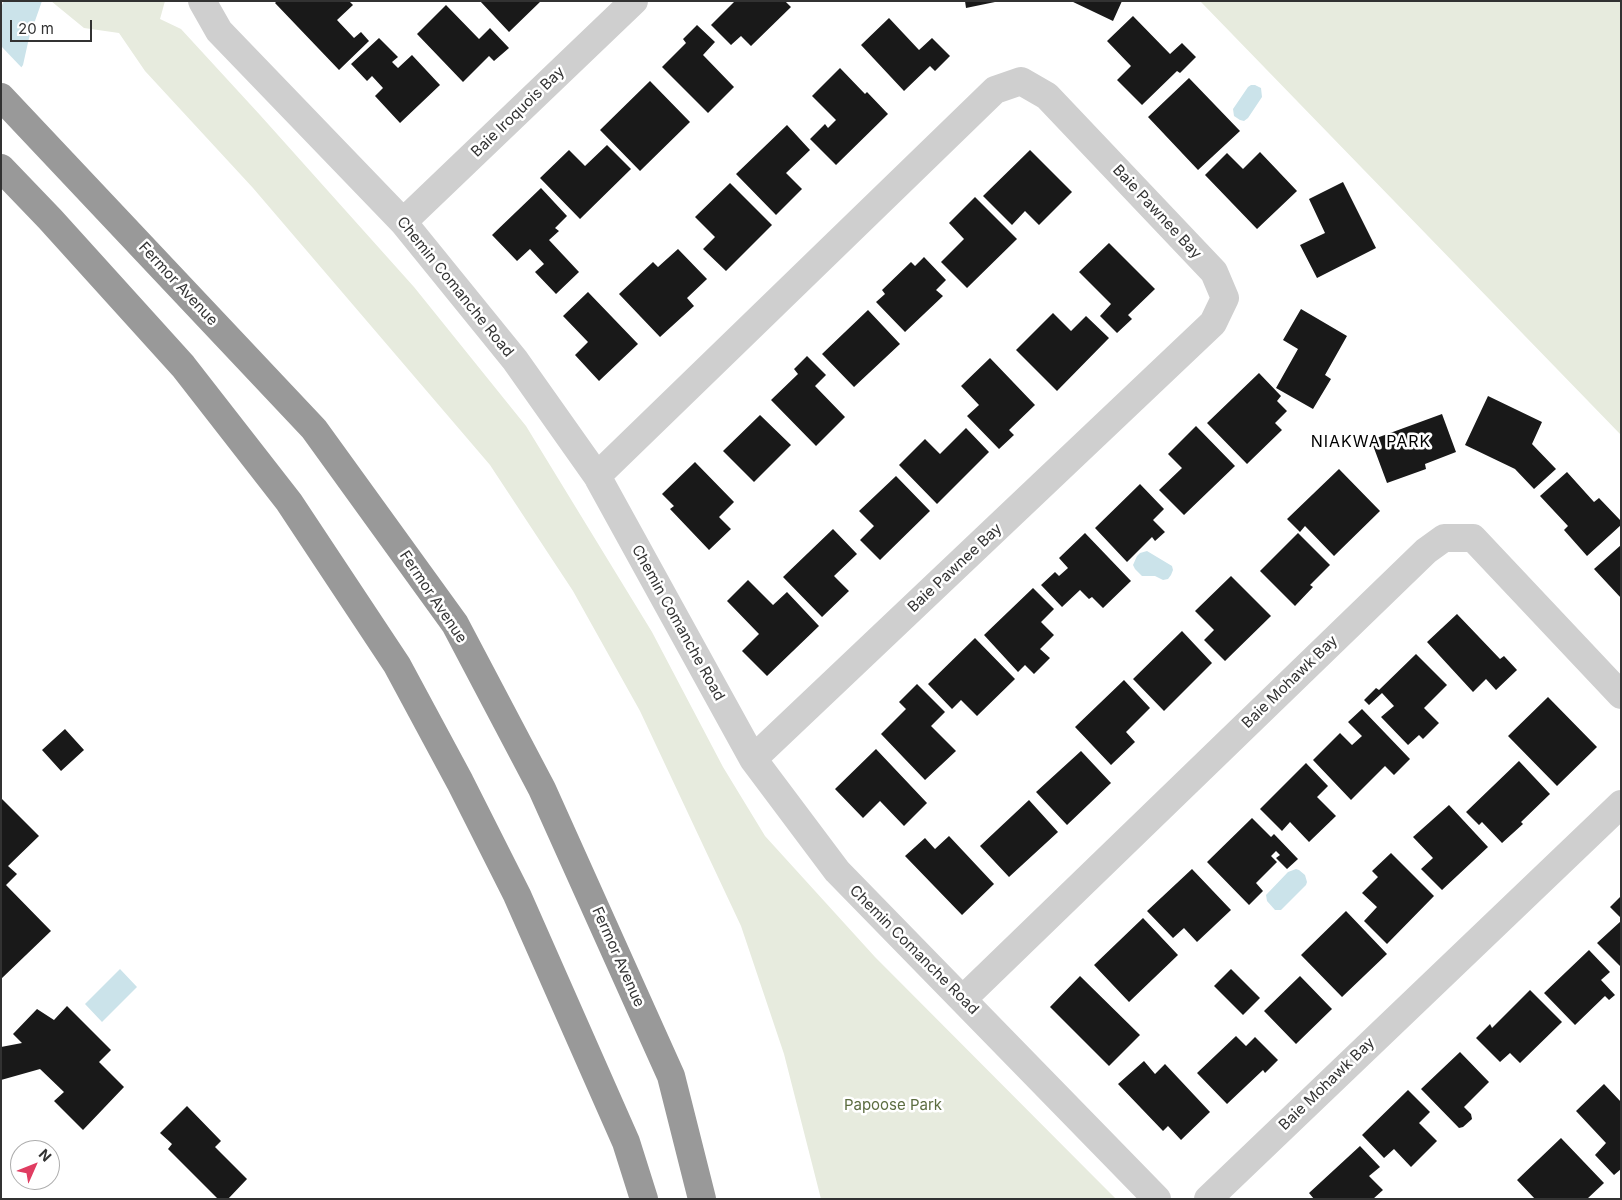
<!DOCTYPE html>
<style>
body{margin:0}
#map{position:relative;width:1622px;height:1200px;overflow:hidden;background:#fff;font-family:Inter,sans-serif}
canvas{display:block}
.frame{position:absolute;inset:0;border:2px solid #323232;pointer-events:none}
.north{position:absolute;left:10px;top:1140px;width:50px;height:50px;box-sizing:border-box;background:#fff;border:1px solid #adadad;border-radius:50%;rotate:46deg;font-size:14px;font-weight:700;line-height:20px;text-align:center;color:#323232}
.north::after{content:'';display:block;margin:auto;width:18px;height:22px;background:#e03c61;clip-path:polygon(50% 0,100% 100%,50% 72%,0 100%)}
.scale{position:absolute;left:10px;top:20px;width:82px;height:22px;box-sizing:border-box;border:2px solid #323232;border-top:0;padding-left:6px;font-size:15px;line-height:18px;white-space:nowrap;color:#323232;-webkit-text-stroke:4px #fff;paint-order:stroke}
</style>
<div id="map">
<canvas width="1622" height="1200"></canvas>
<div class="frame"></div>
<div class="north">N</div>
<div class="scale">20 m</div>
</div>
<script>
const g = document.querySelector('canvas').getContext('2d');
g.lineJoin = 'round';
function fill(path, color) { g.fillStyle = color; g.fill(path, 'evenodd'); }
const poly = rows => new Path2D(rows.map(r => 'M' + r).join(''));
function strokePath(path, color, width, dash) { g.strokeStyle = color; g.lineWidth = width; g.lineCap = dash ? 'butt' : 'round'; g.setLineDash(dash || []); g.stroke(path); }
function write(font, color, halo, rows, align = 'center') {
  g.font = font + ' Inter,sans-serif'; g.lineWidth = 5; g.setLineDash([]); g.textBaseline = 'middle'; g.strokeStyle = halo; g.fillStyle = color; for (const [text, x, y, turn = 0] of rows) {
    g.save(); g.translate(x, y); g.rotate((+turn || 0) * Math.PI / 180); g.textAlign = isNaN(turn) ? turn : align; if (halo) g.strokeText(text, 0, 0); g.fillText(text, 0, 0); g.restore();
  }
}
const green = poly([
 [51,1,165,1,160,19,181,29,260,115,414,287,526,426,652,632,723,767,765,836,875,957,1116,1199,821,1199,784,1054,741,926,640,711,573,591,490,465,253,188,145,71,119,33,84,28],
 [1200,1,1621,1,1621,435]
]);
const water = poly([
 [4,1,42,1,29,38,23,65,1,96,1,7],
 [1251,85,1255,85,1261,88,1262,97,1248,118,1244,121,1240,120,1234,116,1233,109,1248,87],
 [1147,551,1172,566,1173,570,1171,575,1168,579,1163,580,1155,576,1142,576,1135,569,1133,565,1137,556,1140,553],
 [1296,869,1299,870,1305,875,1307,882,1306,885,1281,910,1275,910,1267,901,1266,895,1288,872],
 [120,969,137,987,102,1022,85,1004]
]);
const pier = poly([
 [1,46,23,69,1,99]
]);
const building = poly([
 [277,1,349,1,353,5,337,20,354,38,361,32,369,41,339,70,275,3],
 [480,1,541,1,509,32],
 [735,1,785,1,791,7,751,46,741,36,731,45,711,25],
 [965,1,995,1,995,2,966,8],
 [1071,1,1122,1,1113,21],
 [446,5,479,39,490,28,509,48,494,61,489,56,463,82,417,34],
 [1133,16,1170,54,1182,43,1196,57,1180,73,1177,71,1142,105,1117,80,1131,66,1107,41],
 [889,18,919,50,932,38,950,56,935,71,930,66,904,91,861,45],
 [697,25,715,42,703,55,734,87,708,113,662,67,686,43,683,39],
 [379,38,398,57,392,62,398,68,412,55,440,85,400,123,375,96,383,88,372,76,367,81,351,64],
 [840,68,865,94,867,92,888,114,836,165,810,139,825,124,828,128,836,120,812,96],
 [1189,78,1240,131,1198,170,1148,117],
 [650,81,690,122,640,171,600,130],
 [787,125,810,150,786,173,802,189,776,215,736,174],
 [607,145,631,169,580,219,540,178,569,150,585,166],
 [1030,150,1072,192,1039,225,1025,211,1012,225,983,196],
 [1260,152,1297,191,1257,229,1205,175,1227,153,1243,169],
 [1343,182,1376,248,1317,278,1300,245,1325,233,1309,199],
 [730,183,772,225,726,271,703,249,715,237,695,217],
 [541,188,567,216,555,228,559,231,549,240,579,272,556,294,535,272,544,264,530,249,517,261,492,235],
 [975,197,1017,239,967,288,941,262,964,239,949,223],
 [1109,243,1155,289,1128,315,1132,319,1117,333,1100,316,1111,304,1079,272],
 [678,249,707,279,687,298,694,306,660,337,619,294,653,262,658,267],
 [924,257,946,280,936,290,943,296,905,332,876,302,885,294,882,290,911,262,915,266],
 [588,292,638,344,599,381,575,355,588,342,563,316],
 [1301,309,1347,336,1325,375,1331,379,1313,409,1276,388,1298,349,1283,340],
 [868,310,900,344,854,387,822,354],
 [1053,313,1071,331,1086,316,1109,338,1057,391,1016,350],
 [807,356,826,375,815,386,845,417,816,446,771,400,798,374,794,369],
 [990,358,1035,405,1009,430,1014,435,999,449,967,416,979,405,961,386],
 [1259,373,1281,396,1277,401,1287,411,1275,423,1282,430,1247,464,1207,423],
 [1488,396,1542,422,1532,444,1556,469,1534,489,1515,469,1465,445],
 [1442,414,1456,452,1425,464,1426,469,1387,483,1371,440],
 [760,415,791,445,754,482,723,451],
 [1196,426,1235,466,1184,515,1159,490,1182,468,1168,454],
 [966,428,989,452,937,504,899,465,925,439,940,454],
 [695,462,734,502,719,517,731,529,709,550,670,509,674,506,662,494],
 [1339,469,1380,511,1334,556,1305,526,1300,532,1287,519],
 [1567,472,1594,502,1599,498,1621,521,1621,525,1587,556,1564,530,1568,526,1540,496],
 [896,476,930,511,880,560,860,540,874,526,859,511],
 [1140,484,1164,509,1153,520,1165,532,1155,541,1152,537,1127,562,1095,528],
 [833,529,857,554,834,576,849,591,822,617,783,577],
 [1085,533,1131,581,1103,608,1092,597,1089,599,1080,590,1062,607,1041,585,1055,572,1059,576,1068,568,1059,558],
 [1298,533,1330,565,1310,585,1313,587,1295,606,1260,571],
 [1621,545,1621,598,1594,569],
 [1231,576,1271,616,1225,661,1204,640,1214,630,1195,611],
 [748,580,773,605,787,592,819,626,767,676,742,651,759,634,727,601],
 [1033,588,1054,609,1041,622,1054,635,1040,649,1050,658,1034,674,1025,665,1018,672,984,635],
 [1457,614,1500,659,1504,656,1517,670,1496,690,1486,679,1473,692,1427,642],
 [1182,631,1212,663,1164,711,1133,679],
 [975,638,1015,679,977,716,961,700,952,709,928,684],
 [1416,654,1447,685,1424,708,1439,723,1423,739,1419,735,1408,745,1381,717,1394,706,1382,693,1369,705,1364,700,1376,688,1379,690],
 [1124,680,1150,708,1126,732,1135,742,1111,765,1075,727],
 [917,684,945,712,931,726,956,751,925,780,881,734,906,709,899,702],
 [1548,697,1597,747,1557,786,1508,736],
 [1362,709,1410,759,1394,775,1385,766,1351,800,1313,760,1340,733,1352,745,1362,736,1348,722],
 [65,729,84,750,61,771,42,750],
 [876,749,927,803,904,826,880,801,863,818,835,789],
 [1081,751,1111,783,1067,825,1036,792],
 [1519,761,1550,794,1521,822,1523,824,1502,843,1482,822,1479,825,1466,812],
 [1306,763,1328,786,1317,797,1336,816,1309,842,1290,822,1282,831,1260,809],
 [1,798,39,836,8,866,17,874,6,885,51,931,1,979],
 [1029,800,1058,832,1009,877,980,846],
 [1449,805,1488,847,1442,890,1421,869,1433,858,1413,837],
 [1252,818,1271,837,1274,834,1298,859,1287,869,1276,858,1280,855,1276,851,1271,856,1277,862,1256,883,1263,891,1249,905,1207,862],
 [949,836,994,884,962,915,905,856,925,838,935,849],
 [1391,853,1434,896,1387,944,1364,921,1377,907,1362,893,1378,877,1372,871],
 [1192,869,1231,910,1197,942,1184,928,1173,938,1147,911],
 [1621,896,1621,918,1610,907],
 [1346,911,1387,954,1342,997,1301,955],
 [1143,918,1178,955,1129,1002,1094,965],
 [1621,921,1621,967,1597,943],
 [1589,950,1610,972,1601,980,1615,995,1609,1000,1605,996,1575,1025,1544,993],
 [1231,969,1260,998,1243,1015,1214,986],
 [1080,976,1140,1035,1109,1066,1050,1007],
 [1300,976,1332,1009,1296,1044,1264,1011],
 [1530,990,1562,1022,1520,1063,1510,1053,1500,1062,1476,1038,1490,1024,1492,1028],
 [67,1006,111,1050,99,1062,124,1087,83,1130,54,1101,64,1092,40,1069,1,1080,1,1047,22,1043,13,1034,37,1009,54,1020],
 [1236,1036,1246,1046,1255,1037,1278,1060,1265,1073,1263,1070,1227,1104,1197,1073],
 [1460,1052,1489,1082,1464,1107,1471,1114,1472,1119,1463,1127,1459,1128,1421,1089],
 [1144,1061,1155,1074,1165,1064,1210,1112,1181,1140,1168,1126,1163,1131,1118,1084],
 [1604,1084,1621,1102,1621,1169,1614,1175,1595,1155,1606,1143,1576,1111],
 [1408,1090,1430,1112,1419,1123,1437,1141,1411,1167,1394,1149,1384,1158,1362,1135],
 [187,1106,221,1141,215,1147,247,1179,228,1199,218,1199,168,1149,172,1144,160,1133],
 [1561,1138,1604,1183,1587,1199,1535,1199,1517,1180],
 [1360,1146,1380,1167,1369,1176,1383,1190,1373,1199,1314,1199,1309,1193]
]);
const minor = poly([
 [202,1,219,31,403,222,515,360,597,476,753,759,837,871,1157,1199],
 [403,222,634,1],
 [597,476,995,90,1021,81,1047,96,1214,272,1225,298,1213,323,753,759],
 [963,999,1426,551,1444,538,1473,538,1621,695],
 [1208,1199,1621,804]
]);
const highway = poly([
 [1,97,314,429,455,624,542,789,671,1076,702,1199],
 [1,168,50,219,183,366,289,502,397,665,460,782,517,895,626,1142,644,1199]
]);
const streetNames = [
 ["Baie Iroquois Bay",518,112,-44],
 ["Baie Pawnee Bay",1157,212,47],
 ["Fermor Avenue",178,284,47],
 ["Chemin Comanche Road",455,287,51],
 ["Baie Pawnee Bay",955,568,-43],
 ["Fermor Avenue",433,597,56],
 ["Chemin Comanche Road",678,623,61],
 ["Baie Mohawk Bay",1290,682,-44],
 ["Chemin Comanche Road",914,950,45],
 ["Fermor Avenue",618,957,66],
 ["Baie Mohawk Bay",1327,1084,-44]
];
const parkNames = [
 ["Papoose Park",893,1105]
];
const neighbourhoodNames = [
 ["NIAKWA PARK",1371,442]
];
fill(green, '#e7ebde');
fill(water, '#cbe3ea');
fill(pier, '#fff');
fill(building, '#191919');
strokePath(minor, '#cfcfcf', 28);
strokePath(highway, '#999', 28);
write('15px', '#323232', '#fff', streetNames);
write('15px', '#5c6d40', '#fff', parkNames);
g.letterSpacing = '1px';
write('16px', '#000', '#fff', neighbourhoodNames);
g.letterSpacing = '0px';
</script>
